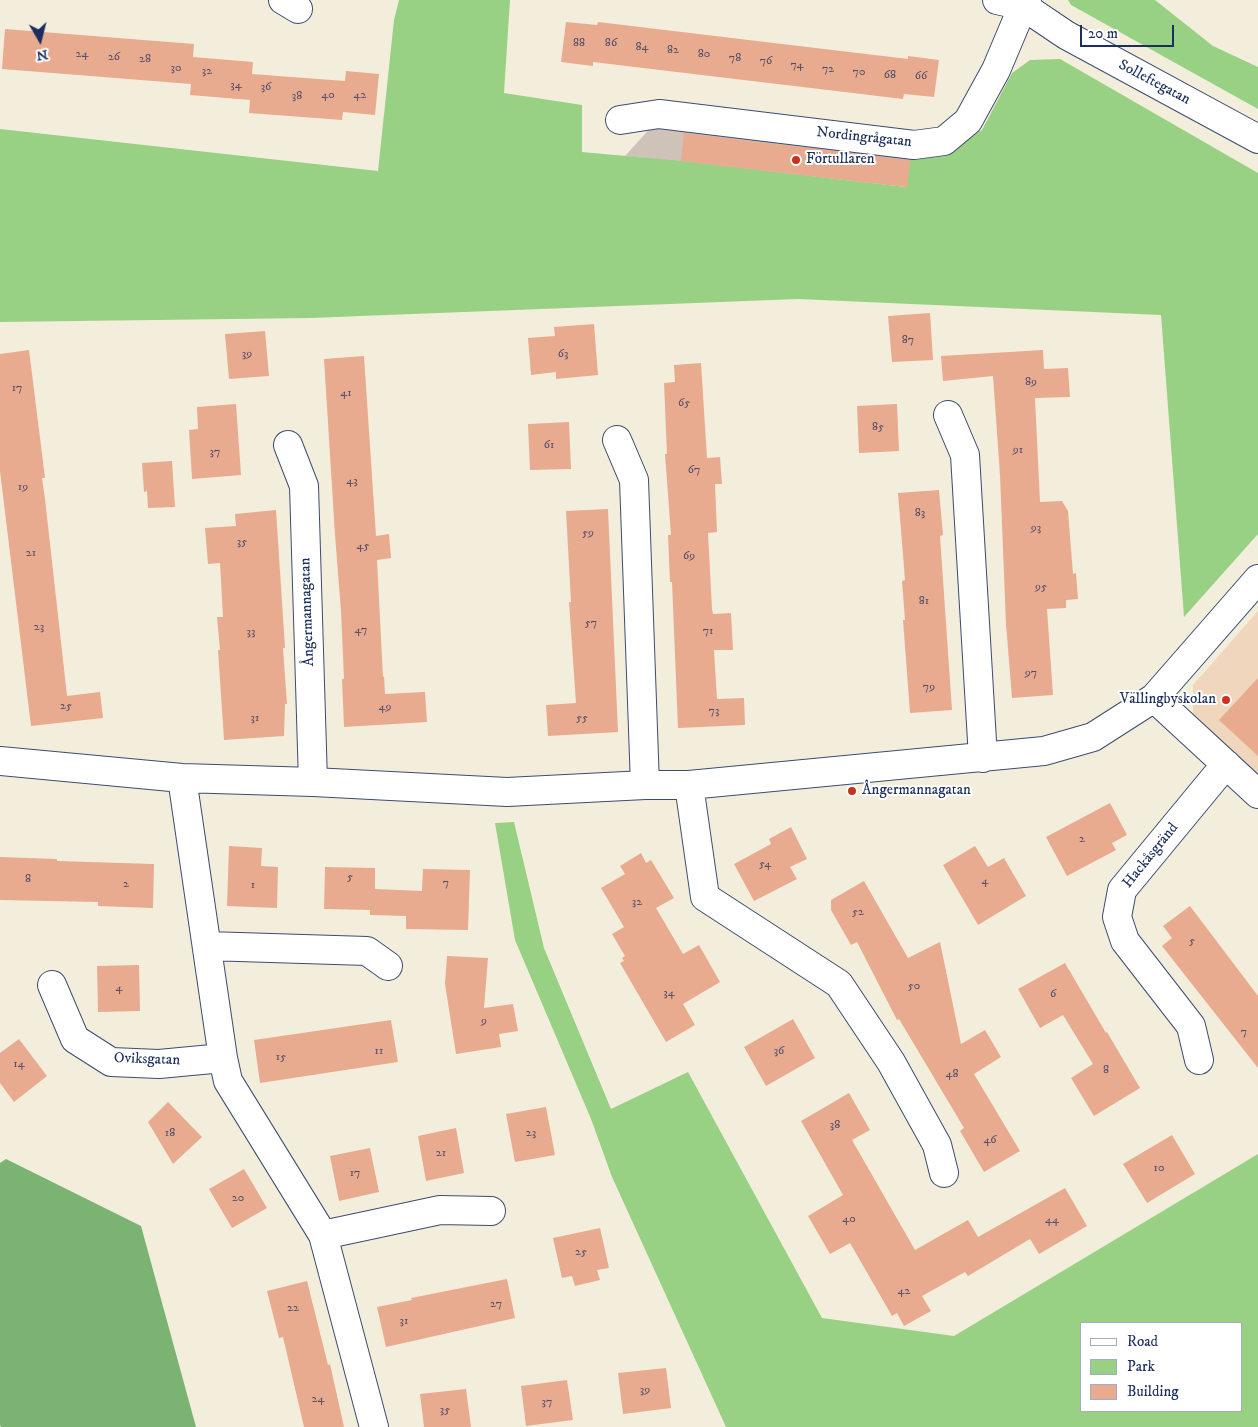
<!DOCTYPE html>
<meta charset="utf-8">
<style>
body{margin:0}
#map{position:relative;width:1258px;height:1427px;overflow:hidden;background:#f3eedb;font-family:"IM FELL DW Pica",serif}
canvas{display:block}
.legend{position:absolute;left:1080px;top:1322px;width:162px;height:90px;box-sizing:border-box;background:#fff;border:1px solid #a4acbf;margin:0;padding:6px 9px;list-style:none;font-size:15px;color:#1b2f5e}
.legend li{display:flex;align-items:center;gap:10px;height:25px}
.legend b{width:25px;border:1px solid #a4acbf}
.north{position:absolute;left:15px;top:15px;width:50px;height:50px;-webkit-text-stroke:4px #fff;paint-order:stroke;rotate:172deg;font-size:14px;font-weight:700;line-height:20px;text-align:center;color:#1b2f5e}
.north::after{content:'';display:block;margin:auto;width:18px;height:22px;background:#1b2f5e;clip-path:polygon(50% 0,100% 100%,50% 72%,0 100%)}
.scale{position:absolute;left:1080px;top:25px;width:94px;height:22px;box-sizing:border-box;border:2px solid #1b2f5e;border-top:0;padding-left:6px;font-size:15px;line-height:18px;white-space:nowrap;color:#1b2f5e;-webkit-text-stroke:4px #fff;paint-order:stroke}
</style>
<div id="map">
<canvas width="1258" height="1427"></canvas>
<ul class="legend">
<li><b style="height:6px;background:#fff"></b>Road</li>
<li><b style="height:14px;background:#99d184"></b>Park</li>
<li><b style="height:14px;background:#e9ab8f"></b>Building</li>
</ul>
<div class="north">N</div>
<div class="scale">20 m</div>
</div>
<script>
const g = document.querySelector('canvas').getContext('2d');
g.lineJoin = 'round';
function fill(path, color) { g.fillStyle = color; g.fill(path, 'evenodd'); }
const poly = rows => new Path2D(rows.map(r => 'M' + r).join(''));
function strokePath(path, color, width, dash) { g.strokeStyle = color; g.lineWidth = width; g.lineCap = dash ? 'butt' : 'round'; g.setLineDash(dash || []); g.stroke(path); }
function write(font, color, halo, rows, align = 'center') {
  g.font = font + ' "IM FELL DW Pica",serif'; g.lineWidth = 4; g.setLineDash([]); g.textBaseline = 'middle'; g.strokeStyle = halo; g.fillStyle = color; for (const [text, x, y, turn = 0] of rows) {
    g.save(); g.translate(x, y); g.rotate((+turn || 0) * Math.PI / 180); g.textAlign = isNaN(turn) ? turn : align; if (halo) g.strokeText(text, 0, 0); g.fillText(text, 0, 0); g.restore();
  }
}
const built = poly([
 [1258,611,1258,777,1193,716,1193,685]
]);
const industrial = poly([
 [654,124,910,158,907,187,625,156]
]);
const green = poly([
 [399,0,510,0,504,93,582,105,582,152,681,161,906,187,910,158,948,152,982,130,1012,73,1030,60,1060,59,1258,173,1258,534,1184,617,1161,315,798,299,310,318,0,322,0,129,378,171,394,20],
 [1068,0,1155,0,1213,46,1258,67,1258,109,1071,5],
 [514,822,544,948,611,1109,688,1072,822,1318,954,1336,1258,1154,1258,1427,726,1427,612,1177,591,1119,515,940,495,823],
 [1082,1323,1242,1323,1242,1411,1082,1411]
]);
const forest = poly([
 [6,1159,141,1226,196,1427,1,1427,0,1425,0,1163]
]);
const building = poly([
 [566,22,597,25,598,22,908,59,908,56,939,60,934,97,904,94,903,99,593,62,593,66,561,62],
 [5,29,194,44,193,57,253,62,252,74,345,81,346,71,379,74,375,115,343,112,342,120,249,113,250,100,190,95,191,84,2,69],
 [684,133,910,160,907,187,681,161],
 [930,313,933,360,892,362,888,316],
 [594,324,598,375,556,379,556,372,531,375,528,338,555,336,554,327],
 [265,331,269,376,229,379,225,334],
 [29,350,45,478,42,478,45,499,67,696,100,692,103,718,31,726,0,471,0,354],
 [1043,350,1044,369,1068,368,1070,397,1035,398,1040,502,1062,501,1068,511,1073,574,1076,573,1078,599,1066,600,1066,608,1047,609,1053,695,1012,698,1006,624,1000,475,993,376,943,381,941,356],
 [364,356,376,536,389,534,391,558,377,560,383,677,384,676,385,694,425,692,427,722,344,727,342,679,344,679,341,611,335,535,324,359],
 [701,363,707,458,720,457,722,484,715,484,717,532,708,533,712,609,713,614,731,613,733,650,714,650,717,699,744,698,745,725,678,728,672,582,670,582,668,535,671,535,665,454,667,454,664,383,675,382,674,365],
 [236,404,241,475,192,479,189,430,198,429,197,407],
 [897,404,899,451,859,453,857,406],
 [569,422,571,469,530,470,528,424],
 [172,461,175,507,148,508,147,491,144,492,142,463],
 [939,490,943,535,940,536,952,710,910,713,903,620,905,620,902,581,905,580,898,493],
 [608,509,618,732,548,736,546,705,576,703,569,602,571,602,566,511],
 [276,510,285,648,283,648,287,704,285,704,284,736,224,740,218,650,220,650,217,617,223,617,220,563,208,564,205,528,236,526,235,514],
 [1258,678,1258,756,1219,720],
 [1110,803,1127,835,1112,843,1116,850,1067,876,1046,837],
 [791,827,807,859,790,867,797,879,754,901,734,864,771,844,769,839],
 [229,846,262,848,261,866,278,867,277,908,227,906],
 [975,846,988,867,1004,858,1026,896,978,925,943,865],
 [641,853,646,863,651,860,674,898,656,908,683,954,699,945,720,982,683,1004,695,1025,666,1042,620,963,624,961,622,958,625,956,612,934,624,927,601,888,625,874,620,866],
 [0,857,57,859,57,861,154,864,153,908,98,906,98,902,0,900],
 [325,867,375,868,375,889,422,891,423,869,470,870,468,930,406,929,406,916,370,915,370,910,324,909],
 [864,881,908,958,940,942,961,1044,985,1030,1001,1057,974,1074,1020,1151,984,1172,960,1131,964,1128,899,1019,897,1020,857,942,851,945,831,910,831,900],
 [1190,906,1258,996,1258,1068,1162,946,1172,938,1163,926],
 [447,956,488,958,484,1008,513,1004,518,1031,499,1034,501,1047,456,1054,445,984],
 [1065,963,1106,1033,1107,1032,1140,1088,1094,1116,1071,1078,1093,1064,1063,1015,1040,1028,1018,989],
 [139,965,140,1011,98,1012,97,966],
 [793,1019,815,1058,766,1086,744,1047],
 [391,1020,398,1062,260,1083,254,1040],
 [19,1039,47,1076,14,1102,0,1083,0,1053],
 [849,1093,870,1130,852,1140,915,1250,968,1220,978,1237,1065,1188,1087,1226,1039,1254,1030,1239,968,1276,965,1272,922,1296,931,1311,904,1326,897,1313,892,1316,850,1243,830,1254,808,1216,843,1195,801,1121],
 [168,1102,202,1137,173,1164,148,1122],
 [546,1107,555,1155,515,1162,506,1114],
 [456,1128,464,1173,426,1181,418,1136],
 [1172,1135,1195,1174,1147,1203,1123,1164],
 [370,1148,379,1192,339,1201,330,1156],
 [244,1169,267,1208,232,1228,209,1189],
 [600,1228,609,1268,597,1270,600,1280,575,1286,572,1276,562,1278,553,1238],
 [507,1279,515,1318,386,1347,377,1307,412,1300,411,1298],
 [307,1281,328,1365,330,1364,344,1427,304,1427,283,1337,279,1338,267,1291],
 [666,1368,671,1408,623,1414,618,1373],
 [567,1380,573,1420,526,1426,521,1386],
 [466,1389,471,1427,424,1427,420,1394]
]);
const minor = poly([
 [283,0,298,9],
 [997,0,1023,6,1066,35,1258,139],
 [620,120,659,114,914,145,944,141,968,121,996,70,1023,6,1027,0],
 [948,415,965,455,983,758],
 [617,440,634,480,645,785],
 [288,445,304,486,313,782],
 [1154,698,1258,794],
 [0,761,182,778,313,782,507,792,645,785,689,785,1044,751,1093,737,1154,698,1258,579],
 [182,778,223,1058,228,1081,323,1235,374,1427],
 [689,785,705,897,839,984,891,1062,937,1145,944,1173],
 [207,946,367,951,388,966],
 [52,985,75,1039,111,1062,159,1064,223,1058],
 [1199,1060,1191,1026,1125,941,1117,917,1122,890,1226,764],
 [323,1235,440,1210,491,1211]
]);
const markers = [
 [796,160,5,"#c8321e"],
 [1226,700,5,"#c8321e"],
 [852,791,5,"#c8321e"]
];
const numberNames = [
 ["88",579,44],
 ["86",611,44],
 ["84",642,48],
 ["82",673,51],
 ["24",82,55],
 ["80",704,55],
 ["26",114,58],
 ["78",735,59],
 ["28",145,60],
 ["76",766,62],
 ["74",797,66],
 ["30",176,69],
 ["72",828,70],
 ["32",207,72],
 ["70",859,73],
 ["68",890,76],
 ["66",921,77],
 ["34",236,86],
 ["36",266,88],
 ["40",328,96],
 ["42",360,96],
 ["38",297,97],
 ["87",908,341],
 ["39",247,355],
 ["63",563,355],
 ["89",1031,383],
 ["17",17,389],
 ["41",346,394],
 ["65",684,404],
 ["85",878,428],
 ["61",549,446],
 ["91",1018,451],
 ["37",215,453],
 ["67",694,471],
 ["43",352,482],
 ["19",23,488],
 ["83",920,514],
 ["93",1036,529],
 ["59",588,534],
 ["35",242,543],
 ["45",363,547],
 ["21",31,554],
 ["69",689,557],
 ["95",1041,588],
 ["81",924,602],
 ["57",591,624],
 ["23",39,628],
 ["47",361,631],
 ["71",708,632],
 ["33",251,633],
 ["97",1031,674],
 ["79",929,688],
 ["25",66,707],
 ["49",385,708],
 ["73",714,712],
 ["31",255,719],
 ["55",582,719],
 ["2",1082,840],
 ["54",765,865],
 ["5",350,878],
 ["8",28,880],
 ["4",985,882],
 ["7",446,884],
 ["2",126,885],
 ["1",253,886],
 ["32",637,903],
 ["52",858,913],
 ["5",1192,942],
 ["50",914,987],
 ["4",119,989],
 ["34",669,994],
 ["6",1053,995],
 ["9",484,1022],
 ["7",1244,1033],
 ["11",379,1052],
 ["36",779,1052],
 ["15",281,1058],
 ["14",19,1065],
 ["8",1106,1071],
 ["48",952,1075],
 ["38",835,1126],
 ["18",170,1134],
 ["23",531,1134],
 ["46",990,1141],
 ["21",441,1154],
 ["10",1159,1169],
 ["17",355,1174],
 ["20",238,1199],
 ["40",849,1220],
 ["44",1052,1221],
 ["25",581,1253],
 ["42",904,1292],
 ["27",496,1305],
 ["22",293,1309],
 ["31",404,1322],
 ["39",645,1391],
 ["24",318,1400],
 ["37",547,1403],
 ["35",445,1411]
];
const streetNames = [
 ["Solleftegatan",1154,83,28],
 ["Nordingrågatan",864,138,6],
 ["Ångermannagatan",308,612,-92],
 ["Hackåsgränd",1151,856,-51],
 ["Oviksgatan",147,1060,2]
];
const poiNames = [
 ["Förtullaren",806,160],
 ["Vällingbyskolan",1216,700,"right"],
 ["Ångermannagatan",862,791]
];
fill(built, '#f0d6bc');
fill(industrial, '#cec2b9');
fill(green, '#99d184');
fill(forest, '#7ab372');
fill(building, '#e9ab8f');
strokePath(minor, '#3b4c71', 30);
strokePath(minor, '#fff', 28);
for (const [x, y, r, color] of markers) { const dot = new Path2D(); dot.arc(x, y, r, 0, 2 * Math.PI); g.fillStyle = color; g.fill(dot); strokePath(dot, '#fff', 2); }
write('12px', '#4e4e6a', null, numberNames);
write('15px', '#1b2f5e', '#fff', streetNames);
write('15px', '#1b2f5e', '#fff', poiNames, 'left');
</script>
